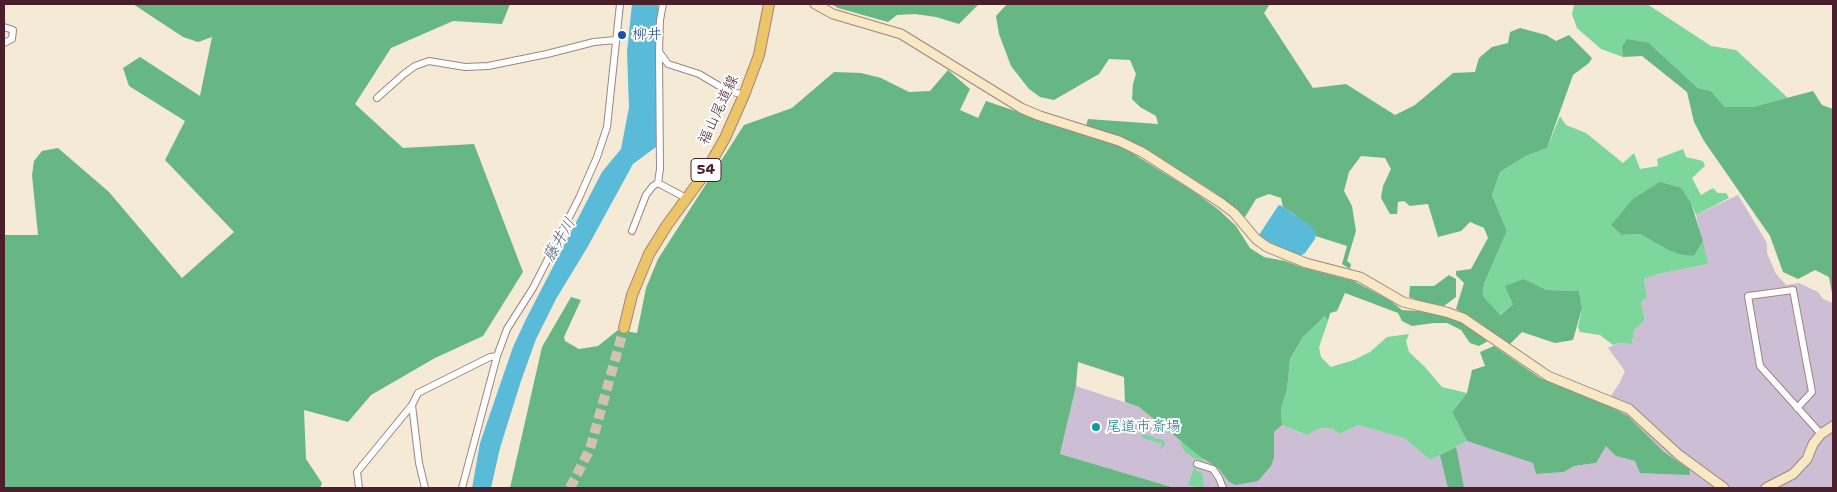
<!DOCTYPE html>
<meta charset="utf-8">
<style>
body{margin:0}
#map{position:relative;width:1837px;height:492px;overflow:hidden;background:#f5ead6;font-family:"Shantell Sans",sans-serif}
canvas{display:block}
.frame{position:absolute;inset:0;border:5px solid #4a1f2b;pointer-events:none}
</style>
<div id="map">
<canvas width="1837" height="492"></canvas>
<div class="frame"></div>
</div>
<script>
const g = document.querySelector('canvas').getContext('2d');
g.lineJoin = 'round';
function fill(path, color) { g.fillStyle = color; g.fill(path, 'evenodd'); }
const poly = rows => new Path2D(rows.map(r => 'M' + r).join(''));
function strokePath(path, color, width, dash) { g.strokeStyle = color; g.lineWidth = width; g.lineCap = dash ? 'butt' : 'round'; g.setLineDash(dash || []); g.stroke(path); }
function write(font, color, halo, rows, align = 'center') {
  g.font = font + ' "Shantell Sans","Klee One",sans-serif'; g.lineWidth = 4; g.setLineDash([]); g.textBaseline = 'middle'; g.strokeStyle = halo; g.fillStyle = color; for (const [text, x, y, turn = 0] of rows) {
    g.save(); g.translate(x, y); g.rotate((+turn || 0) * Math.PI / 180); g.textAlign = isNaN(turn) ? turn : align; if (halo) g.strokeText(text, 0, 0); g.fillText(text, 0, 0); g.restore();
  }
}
const industrial = poly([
 [1738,195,1767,243,1767,253,1776,274,1786,285,1799,283,1818,292,1823,299,1833,303,1833,488,1175,488,1060,454,1076,386,1139,407,1198,455,1220,469,1229,482,1274,457,1274,432,1282,425,1305,435,1321,428,1333,429,1340,434,1358,425,1404,438,1430,460,1467,441,1533,463,1536,474,1564,472,1574,466,1596,463,1606,445,1616,456,1689,475,1689,469,1664,452,1628,416,1611,407,1612,394,1619,384,1625,371,1608,348,1618,343,1632,344,1634,330,1645,320,1641,302,1647,297,1644,279,1658,274,1708,264,1696,215]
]);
const green = poly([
 [1574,4,1647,4,1711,46,1736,50,1788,98,1753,107,1725,107,1711,91,1698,88,1649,43,1622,47,1623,57,1601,49,1577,28,1572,14],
 [1560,116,1566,125,1586,133,1623,163,1634,153,1640,169,1658,166,1657,159,1683,149,1686,157,1703,161,1705,166,1692,178,1701,195,1713,188,1718,193,1726,193,1729,198,1696,215,1691,203,1611,225,1621,235,1640,234,1666,249,1694,256,1703,241,1708,264,1658,274,1644,279,1647,297,1641,302,1645,320,1634,330,1632,344,1618,343,1613,345,1600,335,1580,332,1578,327,1582,308,1579,291,1547,290,1524,279,1513,304,1499,315,1483,296,1484,284,1507,231,1492,195,1500,172,1526,156,1547,148],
 [1325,316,1328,321,1319,347,1321,357,1331,367,1354,360,1370,352,1387,337,1409,334,1406,341,1409,352,1425,367,1442,387,1467,393,1452,412,1467,441,1430,460,1404,438,1358,425,1340,434,1333,429,1321,428,1306,435,1282,425,1281,408,1287,390,1290,361,1303,337],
 [1143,434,1163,440,1165,443,1163,448,1160,449,1162,444,1141,437],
 [1182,442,1204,459,1203,461,1194,458,1184,451,1181,444],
 [1194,468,1196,469,1196,471,1202,473,1204,487,1202,488,1188,485]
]);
const forest = poly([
 [133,4,510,4,502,24,453,21,391,48,355,104,403,148,474,144,523,272,483,336,435,358,371,395,348,422,304,410,306,459,322,483,320,488,4,488,4,235,38,235,32,175,34,161,42,151,58,148,109,192,182,278,234,232,165,160,185,121,129,86,123,68,140,57,200,96,212,37,198,42,183,37],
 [831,4,979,4,959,24,936,17,915,14,897,15,888,22,838,8],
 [1007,4,1270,4,1264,13,1313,88,1346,84,1395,115,1415,105,1453,73,1475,72,1479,58,1492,47,1508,43,1510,32,1520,28,1546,35,1556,41,1569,35,1592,58,1589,63,1573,75,1547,148,1526,156,1500,172,1492,195,1507,231,1484,284,1483,296,1500,315,1513,304,1505,286,1524,279,1547,290,1579,291,1582,308,1573,340,1555,343,1522,332,1510,344,1468,315,1456,309,1464,283,1456,275,1456,271,1471,269,1488,238,1484,228,1470,222,1461,231,1438,237,1428,204,1410,206,1404,201,1398,202,1397,214,1390,214,1381,198,1383,186,1391,169,1385,158,1361,156,1349,172,1344,191,1352,206,1356,231,1347,261,1351,264,1350,269,1342,264,1347,246,1306,233,1295,215,1283,207,1281,198,1269,194,1256,199,1245,217,1214,192,1144,148,1086,126,1088,119,1158,124,1156,116,1140,107,1132,99,1133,84,1136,74,1130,60,1109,59,1099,74,1054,100,1040,97,1029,89,1011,66,999,34,996,16],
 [1627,39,1649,43,1698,88,1711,91,1725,107,1753,107,1813,91,1822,105,1833,109,1833,299,1829,277,1815,270,1798,279,1783,272,1770,236,1704,141,1694,122,1687,92,1642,56,1623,57,1622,47],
 [948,70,970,89,960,110,978,118,986,101,1124,148,1196,193,1219,210,1236,226,1250,248,1264,257,1285,261,1304,268,1354,281,1391,301,1402,310,1434,312,1459,320,1488,341,1479,346,1470,343,1461,330,1447,323,1434,323,1412,326,1402,321,1398,313,1345,293,1337,311,1330,313,1328,321,1325,316,1303,337,1290,360,1287,390,1281,408,1282,425,1274,432,1274,457,1271,466,1258,481,1236,485,1229,482,1219,469,1198,455,1139,407,1125,402,1124,377,1078,362,1076,386,1060,454,1175,488,510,488,542,347,571,297,581,300,564,337,565,341,579,349,598,346,618,330,637,333,646,288,658,259,744,125,792,108,834,72,861,73,881,78,909,92,930,91],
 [1660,182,1681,188,1691,203,1703,241,1694,256,1679,254,1666,249,1640,234,1621,235,1611,225,1633,199],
 [1449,275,1456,279,1456,297,1444,306,1422,302,1409,297,1410,286,1434,286],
 [1494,346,1540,378,1611,407,1628,416,1664,452,1689,469,1690,475,1640,473,1635,461,1616,456,1606,446,1596,463,1574,466,1564,472,1536,474,1533,463,1467,441,1452,412,1467,393,1472,370,1485,366,1480,352],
 [1456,447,1464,488,1448,488,1440,455]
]);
const water = poly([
 [632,4,658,4,658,113,660,144,633,164,587,248,556,299,536,339,521,381,500,448,491,488,472,488,480,443,513,347,526,319,602,172,621,149,629,107,627,52],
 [1280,205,1311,226,1316,233,1315,239,1305,253,1300,256,1279,248,1259,235,1278,206]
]);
const primaryTunnel = poly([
 [570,488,590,449,624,328]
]);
const street = poly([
 [4,27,13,30,12,39,4,43],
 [660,53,668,64,699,74,726,90,744,95],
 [377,98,404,74,415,66,429,61,465,67,488,66,547,54,594,42,616,40],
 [658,183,686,198],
 [632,231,646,195,653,186,658,183,660,169,659,52,660,20,663,4],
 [412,405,419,463,425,488],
 [1797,408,1812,392,1793,290,1748,296,1760,366,1821,434],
 [1197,464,1213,469,1219,478,1223,488],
 [359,488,357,472,412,405,418,393,490,357,497,356],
 [462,488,497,356,507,329,533,288,579,198,597,157,607,127,620,4]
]);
const secondary = poly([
 [815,4,833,14,901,34,1021,108,1040,116,1119,141,1142,152,1221,203,1234,213,1256,239,1267,247,1306,263,1360,277,1403,302,1446,312,1463,318,1548,376,1629,409,1679,455,1724,488],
 [1766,488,1793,474,1807,459,1813,444,1821,434,1833,426]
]);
const primary = poly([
 [624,328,632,295,649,254,667,225,703,176,725,138,744,95,759,55,769,4]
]);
const markers = [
 [622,35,5,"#1a4fb4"],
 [1096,427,5,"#0f9aa8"]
];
const shields = [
 [706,170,30]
];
const shieldNames = [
 ["54",706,170]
];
const transitNames = [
 ["柳井",632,35]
];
const streetNames = [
 ["福山尾道線",719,110,-65]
];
const cultureNames = [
 ["尾道市斎場",1106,427]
];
const waterNames = [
 ["藤井川",560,240,-60]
];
fill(industrial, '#ccbed4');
fill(green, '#7dd69c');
fill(forest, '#66b784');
fill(water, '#5abbd9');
strokePath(primaryTunnel, '#d3c1b4', 10, [10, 5]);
strokePath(street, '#a08480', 8);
strokePath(secondary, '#a08480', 11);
strokePath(primary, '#a08480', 12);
strokePath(street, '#fff', 6);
strokePath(secondary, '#f8e8c3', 9);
strokePath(primary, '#edc569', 10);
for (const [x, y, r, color] of markers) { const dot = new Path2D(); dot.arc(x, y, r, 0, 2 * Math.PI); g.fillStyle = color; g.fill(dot); strokePath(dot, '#fff', 2); }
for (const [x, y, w] of shields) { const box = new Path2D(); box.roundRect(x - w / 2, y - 11.5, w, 23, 4); g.fillStyle = '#fff'; g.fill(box); strokePath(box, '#4a1f2b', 1); }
write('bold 14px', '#4a1f2b', null, shieldNames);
write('15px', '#164399', '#fff', transitNames, 'left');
write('15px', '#4a1f2b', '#fff', streetNames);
write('15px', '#0d838f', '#fff', cultureNames, 'left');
write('italic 16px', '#505d71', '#fff', waterNames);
</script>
